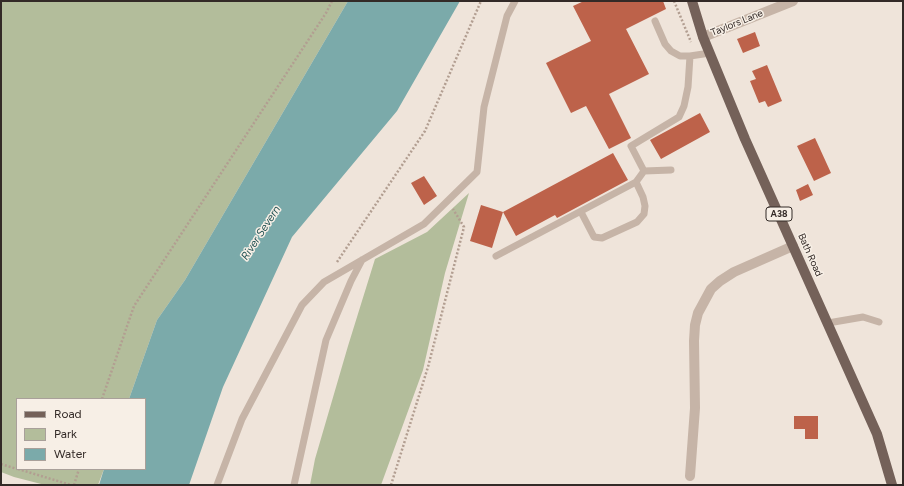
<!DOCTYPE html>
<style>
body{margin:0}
#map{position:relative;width:904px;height:486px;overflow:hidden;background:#efe4da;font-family:Figtree,sans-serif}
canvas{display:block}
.frame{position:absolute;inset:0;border:2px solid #332a27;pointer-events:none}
.legend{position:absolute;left:16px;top:398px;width:130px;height:72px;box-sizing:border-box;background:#f7efe6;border:1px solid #a9a09a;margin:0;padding:5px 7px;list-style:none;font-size:12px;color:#332a27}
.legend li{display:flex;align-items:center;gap:8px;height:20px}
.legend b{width:20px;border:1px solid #a9a09a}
</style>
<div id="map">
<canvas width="904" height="486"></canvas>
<div class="frame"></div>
<ul class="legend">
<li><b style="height:5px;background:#746159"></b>Road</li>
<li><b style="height:11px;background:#b3bd9b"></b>Park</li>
<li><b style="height:11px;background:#7baaaa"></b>Water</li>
</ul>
</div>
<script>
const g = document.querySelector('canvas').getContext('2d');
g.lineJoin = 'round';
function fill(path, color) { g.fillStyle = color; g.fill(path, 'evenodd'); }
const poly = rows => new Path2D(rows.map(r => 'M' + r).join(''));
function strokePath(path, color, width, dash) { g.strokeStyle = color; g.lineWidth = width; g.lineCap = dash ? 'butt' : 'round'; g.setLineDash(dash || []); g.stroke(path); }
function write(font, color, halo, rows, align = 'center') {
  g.font = font + ' Figtree,sans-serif'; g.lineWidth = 3; g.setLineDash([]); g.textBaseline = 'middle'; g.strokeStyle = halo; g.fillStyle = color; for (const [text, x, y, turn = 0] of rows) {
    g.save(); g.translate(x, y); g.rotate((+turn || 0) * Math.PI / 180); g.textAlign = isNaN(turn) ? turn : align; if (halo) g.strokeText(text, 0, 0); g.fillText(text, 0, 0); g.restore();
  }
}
const green = poly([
 [1,1,348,1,185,280,157,320,129,399,17,399,17,469,104,469,98,485,45,485,14,477,1,472],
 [469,193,445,273,423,370,381,485,310,485,315,459,348,346,375,259,427,232]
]);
const water = poly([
 [348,1,460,1,397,111,292,237,223,387,189,485,99,485,104,469,145,469,145,399,129,399,157,320,185,280]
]);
const building = poly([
 [584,1,663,1,666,9,626,29,649,74,609,94,631,138,609,149,586,106,571,113,546,63,591,41,573,6],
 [755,32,760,46,743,53,737,39],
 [767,65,782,101,768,107,765,101,759,103,750,81,756,79,752,71],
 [700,113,710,132,661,159,650,140],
 [815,138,831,173,814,181,797,146],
 [613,153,628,180,557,218,555,215,516,236,503,212],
 [424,176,437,196,424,205,411,183],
 [808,184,813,195,800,201,796,190],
 [481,205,503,212,492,248,470,241],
 [794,416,818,416,818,439,805,439,805,429,794,429]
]);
const path = poly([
 [674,1,691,42],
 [337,262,425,131,481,1],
 [102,399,134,306,326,13,332,1],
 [1,464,17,469],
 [18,469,71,485],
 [74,485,79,469],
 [391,485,428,367,464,227,453,209]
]);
const service = poly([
 [655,21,665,44,671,51,680,56,690,56,710,53],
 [644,171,671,170],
 [581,212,594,237,602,238,637,222,644,214,645,206,643,197,636,182],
 [496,256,636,182,644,171,631,146,679,117,684,106,688,87,690,56],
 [828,323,863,317,879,322],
 [217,485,242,419,302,305,324,282,424,224,477,172,484,107,507,16,515,1],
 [294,485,326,340,351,281,362,260]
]);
const minor = poly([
 [703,37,793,1],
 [690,476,695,408,694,341,695,325,698,313,711,289,720,281,734,272,793,246]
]);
const primary = poly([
 [692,1,703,37,745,139,877,434,892,485]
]);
const shields = [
 [779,214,26]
];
const shieldNames = [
 ["A38",779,214]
];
const streetNames = [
 ["Taylors Lane",737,23,-22],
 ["Bath Road",810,255,66]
];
const waterNames = [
 ["River Severn",261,233,-57]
];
fill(green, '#b3bd9b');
fill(water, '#7baaaa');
fill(building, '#bd624a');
strokePath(path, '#b29e91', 2.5, [2, 2]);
strokePath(service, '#c6b4a7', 7);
strokePath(minor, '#c6b4a7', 10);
strokePath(primary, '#746159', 10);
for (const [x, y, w] of shields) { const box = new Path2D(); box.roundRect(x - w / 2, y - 7, w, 14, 3); g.fillStyle = '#f7efe6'; g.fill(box); strokePath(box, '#332a27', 1); }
write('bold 9px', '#332a27', null, shieldNames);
write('10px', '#332a27', '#f7efe6', streetNames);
write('italic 11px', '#205052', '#f7efe6', waterNames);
</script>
